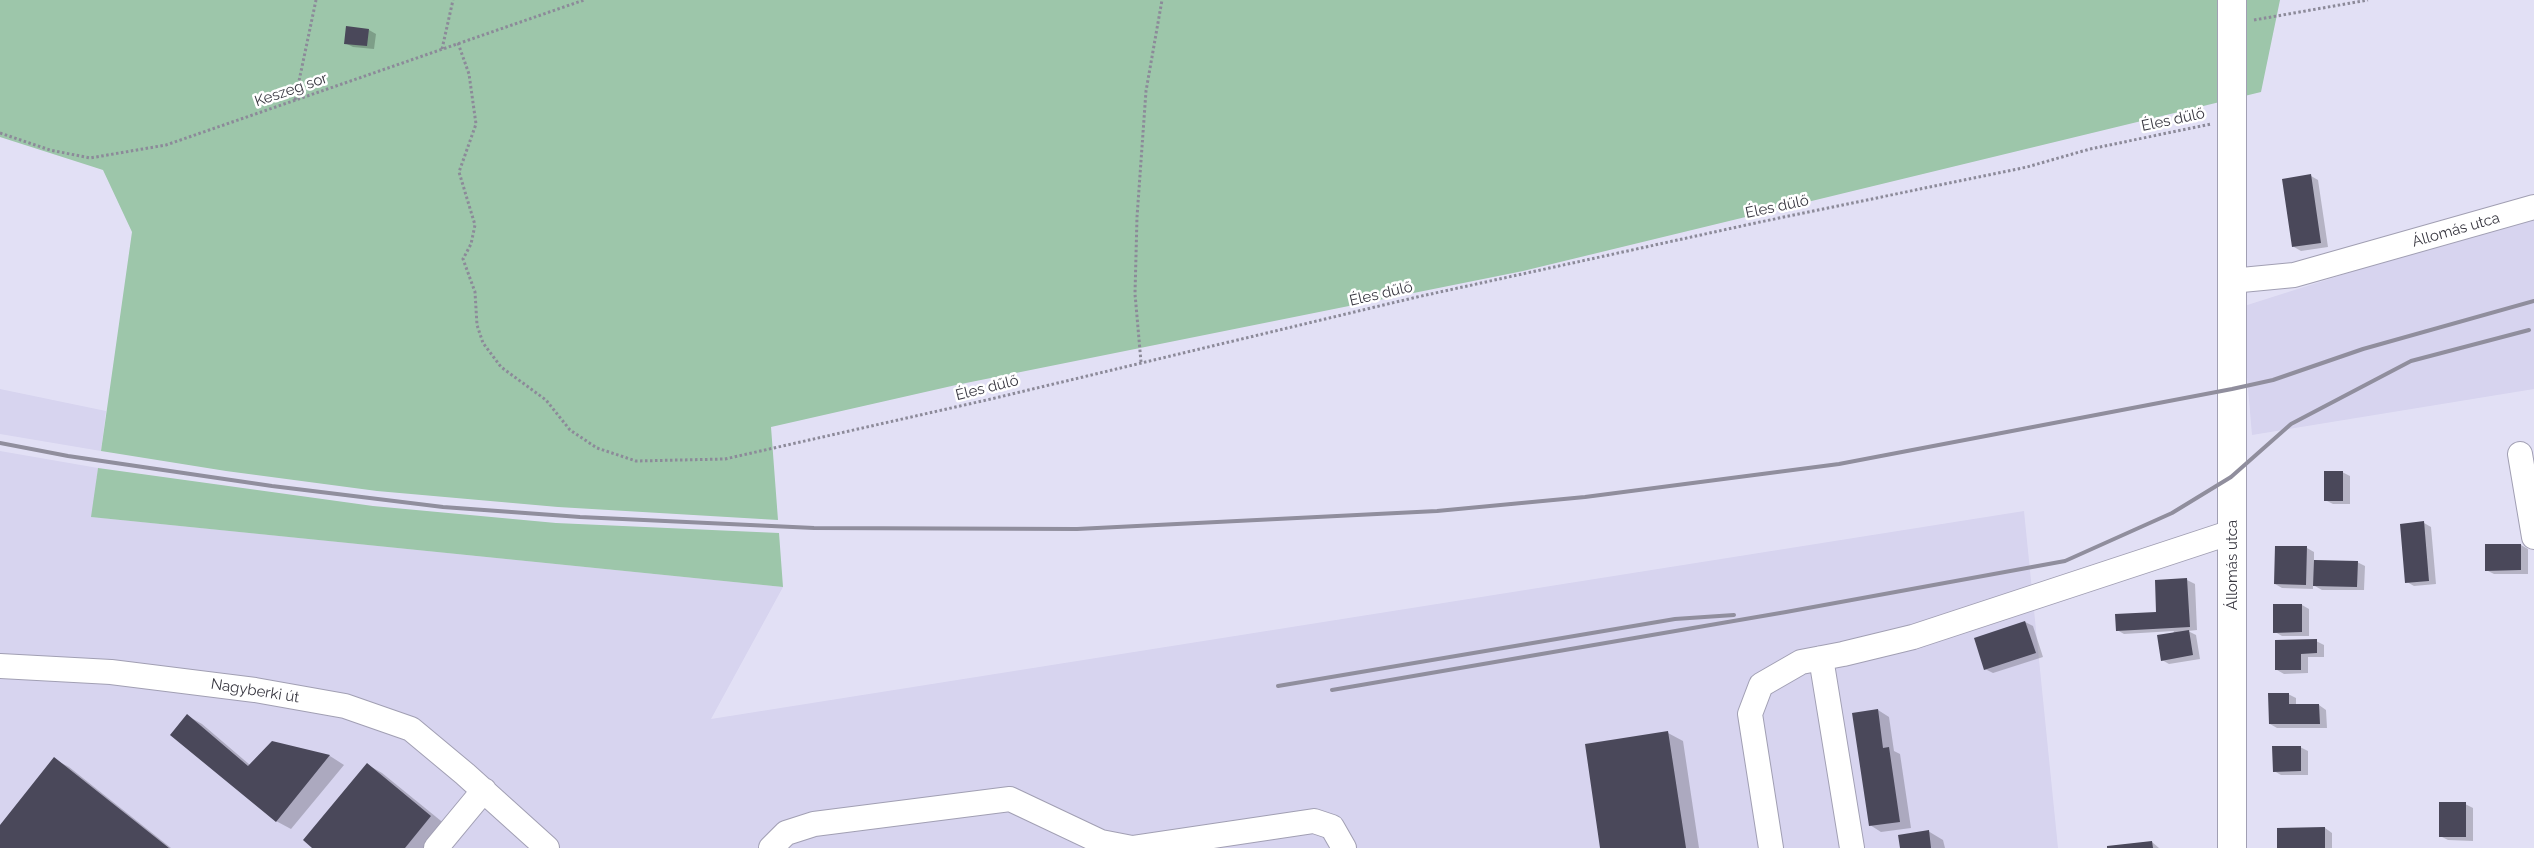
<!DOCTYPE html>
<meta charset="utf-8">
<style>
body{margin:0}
canvas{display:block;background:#e2e0f5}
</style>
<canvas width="2534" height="848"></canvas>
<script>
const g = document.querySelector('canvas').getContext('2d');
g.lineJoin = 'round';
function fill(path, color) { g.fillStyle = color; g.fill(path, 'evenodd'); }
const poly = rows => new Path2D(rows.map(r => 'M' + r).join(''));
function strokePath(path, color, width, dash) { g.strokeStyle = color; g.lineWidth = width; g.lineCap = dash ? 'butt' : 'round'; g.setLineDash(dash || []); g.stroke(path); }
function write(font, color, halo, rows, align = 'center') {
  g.font = font + ' Raleway,sans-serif'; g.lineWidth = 5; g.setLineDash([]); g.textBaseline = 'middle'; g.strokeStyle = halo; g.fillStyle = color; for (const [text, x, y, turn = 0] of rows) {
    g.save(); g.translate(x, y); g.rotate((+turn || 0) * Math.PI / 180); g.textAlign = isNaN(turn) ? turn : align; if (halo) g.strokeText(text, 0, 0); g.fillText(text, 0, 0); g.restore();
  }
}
const built = poly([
 [2534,214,2534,389,2252,435,2241,307],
 [0,389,106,411,101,451,0,434],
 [0,451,98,468,92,517,783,587,711,719,2024,511,2058,848,0,848]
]);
const green = poly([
 [0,0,2280,0,2261,92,1523,271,956,385,771,427,778,520,558,507,377,491,226,471,101,451,132,232,103,170,0,137],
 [98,468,373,506,556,523,779,533,783,587,91,517]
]);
const shadow = poly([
 [369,30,376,34,374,49,353,47,345,43],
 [2311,176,2318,180,2328,247,2301,251,2294,247],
 [2342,472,2350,476,2350,504,2333,504,2325,500],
 [2424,523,2431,527,2436,584,2414,586,2407,582],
 [2521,545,2528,549,2528,574,2494,574,2486,570],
 [2307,548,2314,552,2314,562,2357,562,2365,566,2364,590,2322,590,2313,585,2313,589,2282,588,2275,584],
 [2187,580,2195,584,2197,630,2188,631,2196,635,2200,659,2169,664,2162,660,2174,631,2124,634,2117,630,2158,613,2156,581],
 [2302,605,2309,609,2309,636,2282,636,2275,632],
 [2025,622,2033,626,2043,657,1993,673,1985,669],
 [2316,641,2324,645,2324,657,2308,657,2308,673,2284,674,2277,670],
 [2288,694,2296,698,2296,706,2319,705,2326,710,2327,728,2277,728,2270,724],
 [1878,710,1889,717,1894,751,1900,754,1911,828,1881,832,1870,825],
 [188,716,202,724,250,765,273,743,330,756,344,765,291,829,276,821],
 [1668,733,1683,741,1699,848,1602,848],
 [2300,747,2308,751,2308,775,2281,775,2274,771],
 [54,759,69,767,171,848,0,848,0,827],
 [368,765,382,773,446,825,427,848,314,848],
 [2465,804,2473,808,2473,841,2448,840,2440,836],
 [2325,828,2332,833,2332,848,2278,848],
 [1928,831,1943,840,1945,848,1901,848],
 [2152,842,2159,848,2108,848]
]);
const building = poly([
 [346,26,369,29,367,46,344,44],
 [2311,174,2321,243,2292,247,2282,179],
 [2324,471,2343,471,2343,501,2324,501],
 [2424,521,2429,581,2405,583,2400,524],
 [2485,544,2521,544,2521,570,2485,571],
 [2275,546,2307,546,2306,585,2274,584],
 [2314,560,2358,561,2357,587,2313,586],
 [2187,578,2190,627,2116,631,2115,614,2156,612,2155,580],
 [2273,604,2302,604,2302,632,2273,633],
 [2025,621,2036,653,1984,670,1974,638],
 [2189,630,2193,655,2161,661,2157,635],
 [2317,639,2317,653,2301,654,2301,670,2275,670,2275,640],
 [2268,693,2289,693,2289,704,2319,704,2320,724,2269,724],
 [1878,709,1883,748,1889,747,1900,822,1869,826,1852,713],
 [187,714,248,766,272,741,330,755,276,822,170,735],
 [1668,731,1686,848,1600,848,1585,744],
 [2272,746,2301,746,2301,771,2273,772],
 [54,757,169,848,0,848,0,825],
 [367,763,431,816,405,848,312,848,303,840],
 [2439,802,2466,802,2466,837,2439,837],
 [2325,827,2325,848,2277,848,2277,828],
 [1929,830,1931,848,1900,848,1898,835],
 [2152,841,2153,848,2107,848,2107,846]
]);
const path = poly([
 [2254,20,2368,0],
 [458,43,469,74,476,124,459,172,475,225,471,244,463,259,475,292,477,325,483,343,501,367,546,400,570,430,597,448,636,461,725,459,991,399,1417,297,1760,222,2027,167,2090,149,2211,124],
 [442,49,453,0],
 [295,100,316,0],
 [0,133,50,150,90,158,166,145,584,0],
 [1141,362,1135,294,1137,217,1146,91,1162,0]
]);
const minor = poly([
 [2231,281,2294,275,2534,207],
 [2520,454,2534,537],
 [1821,658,1852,848],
 [0,666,111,672,255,690,345,706,411,729,465,774,547,848],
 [436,848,484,790],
 [771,848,786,833,814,824,1010,799,1101,842,1132,848,1314,821,1332,827,1344,848],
 [1771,848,1750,714,1761,685,1801,662,1843,654,1913,637,2232,532]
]);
const major = poly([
 [2232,0,2232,848]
]);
const rail = poly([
 [0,443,68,456,272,486,443,507,580,517,814,528,1077,529,1437,511,1585,497,1839,464,2232,389,2273,380,2363,349,2534,301],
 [1278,686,1675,619,1734,615],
 [1332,690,1786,612,2065,561,2172,513,2231,477,2291,424,2411,361,2529,330]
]);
const streetNames = [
 ["Keszeg sor",291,90,-19],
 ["Éles dűlő",2173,120,-12],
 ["Éles dűlő",1777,207,-12],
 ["Állomás utca",2456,230,-16],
 ["Éles dűlő",1381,294,-13],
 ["Éles dűlő",987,388,-14],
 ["Állomás utca",2232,565,-90],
 ["Nagyberki út",255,691,9]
];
fill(built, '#d7d4ef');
fill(green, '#9dc6aa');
fill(shadow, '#0003');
fill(building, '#4a485a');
strokePath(minor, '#a19fb3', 26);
strokePath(major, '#a19fb3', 30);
strokePath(path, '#8c8a99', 3, [2.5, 2.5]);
strokePath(minor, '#fff', 24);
strokePath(major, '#fff', 28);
strokePath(rail, '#908e9d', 4);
write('15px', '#383740', '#fff', streetNames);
</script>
